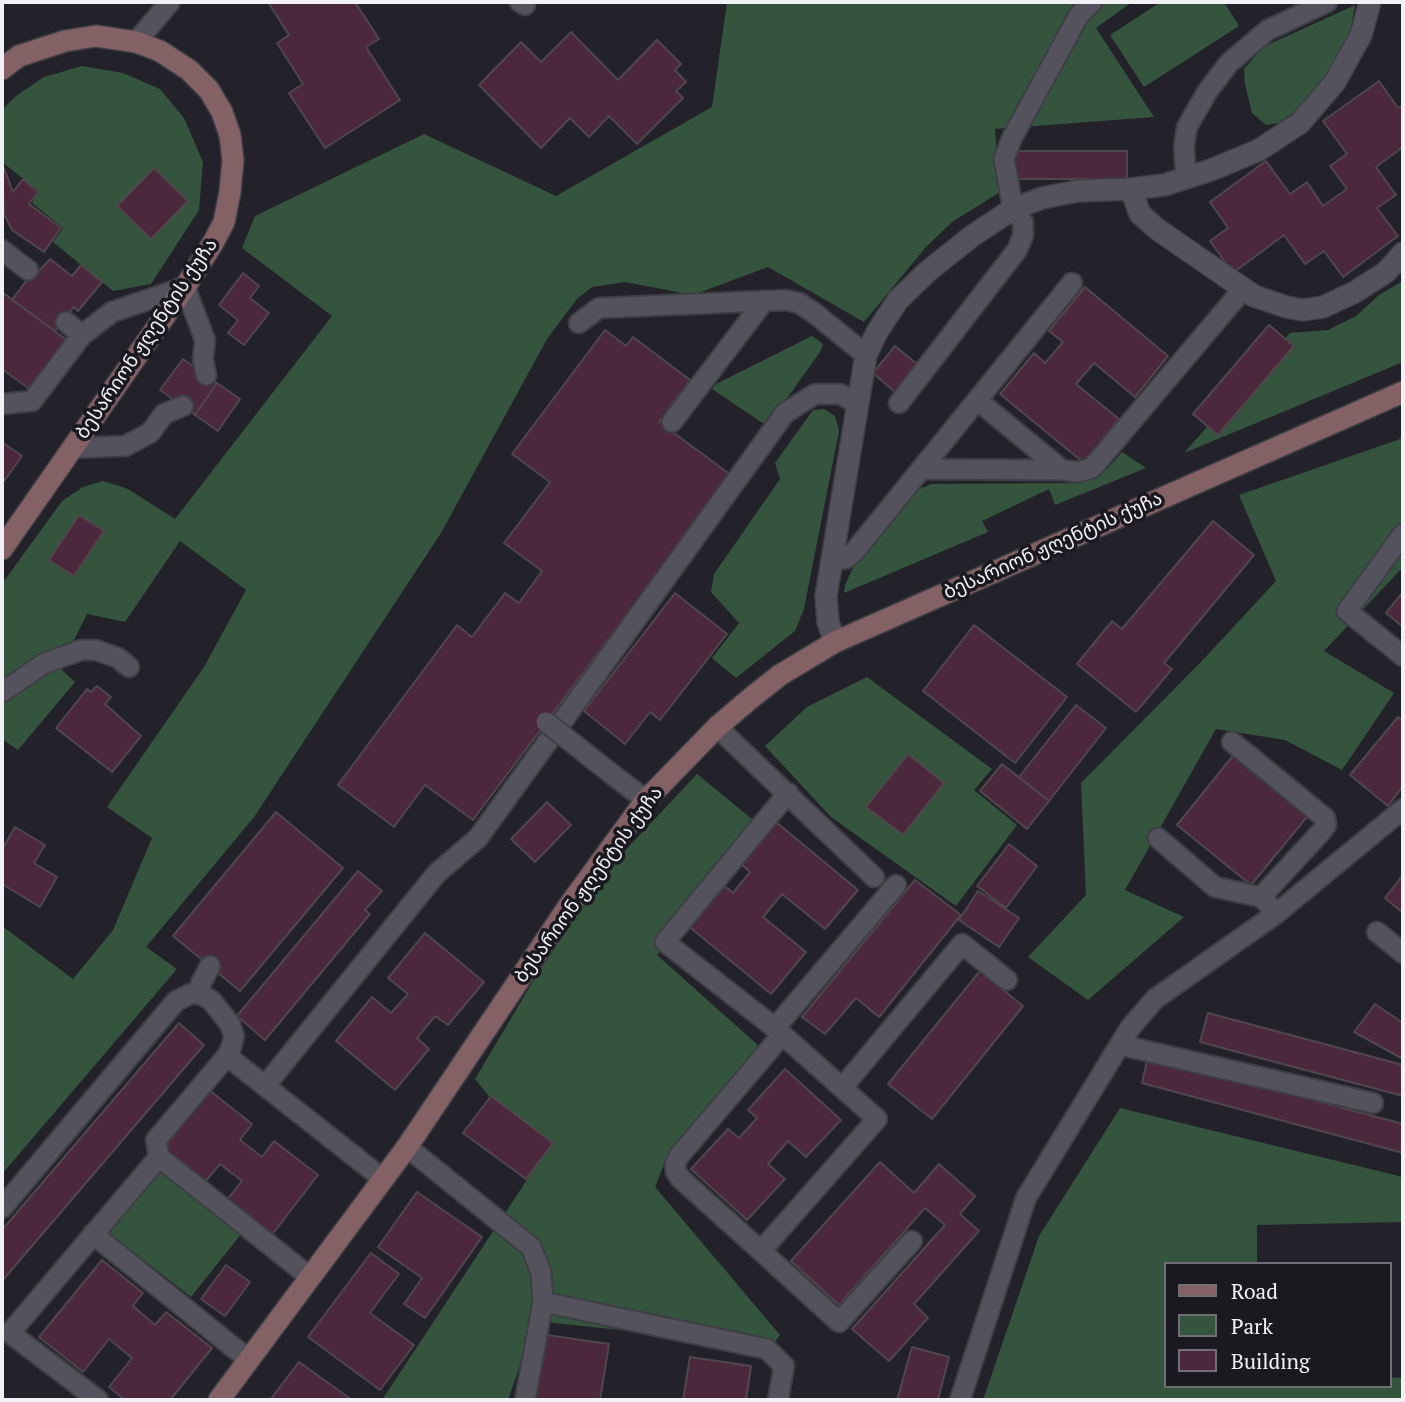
<!DOCTYPE html>
<meta charset="utf-8">
<style>
body{margin:0}
#map{position:relative;width:1405px;height:1402px;overflow:hidden;background:#23222a;font-family:"PT Serif",serif}
canvas{display:block}
.frame{position:absolute;inset:0;border:4px solid #f1f1f6;pointer-events:none}
.legend{position:absolute;left:1164px;top:1262px;width:228px;height:126px;box-sizing:border-box;background:#1a1920;border:2px solid #706f76;margin:0;padding:9px 12px;list-style:none;font-size:21px;color:#f1f1f6}
.legend li{display:flex;align-items:center;gap:14px;height:35px}
.legend b{width:35px;border:2px solid #706f76}
</style>
<div id="map">
<canvas width="1405" height="1402"></canvas>
<div class="frame"></div>
<ul class="legend">
<li><b style="height:9px;background:#846164"></b>Road</li>
<li><b style="height:19px;background:#35543e"></b>Park</li>
<li><b style="height:19px;background:#4c283d"></b>Building</li>
</ul>
</div>
<script>
const g = document.querySelector('canvas').getContext('2d');
g.lineJoin = 'round';
function fill(path, color) { g.fillStyle = color; g.fill(path, 'evenodd'); }
const poly = rows => new Path2D(rows.map(r => 'M' + r).join(''));
function strokePath(path, color, width, dash) { g.strokeStyle = color; g.lineWidth = width; g.lineCap = dash ? 'butt' : 'round'; g.setLineDash(dash || []); g.stroke(path); }
function write(font, color, halo, rows, align = 'center') {
  g.font = font + ' "PT Serif","Noto Sans Georgian",serif'; g.lineWidth = 7; g.setLineDash([]); g.textBaseline = 'middle'; g.strokeStyle = halo; g.fillStyle = color; for (const [text, x, y, turn = 0] of rows) {
    g.save(); g.translate(x, y); g.rotate((+turn || 0) * Math.PI / 180); g.textAlign = isNaN(turn) ? turn : align; if (halo) g.strokeText(text, 0, 0); g.fillText(text, 0, 0); g.restore();
  }
}
const green = poly([
 [727,2,1132,2,1096,28,1154,117,995,129,998,172,1005,189,952,222,926,247,864,322,768,267,693,295,625,282,592,287,577,299,547,339,441,533,254,817,146,947,177,969,2,1174,2,926,73,979,113,930,152,838,107,807,204,667,246,590,180,541,125,622,87,614,60,668,75,682,18,750,2,739,2,584,62,501,83,487,103,481,128,489,175,519,332,316,242,248,255,216,424,134,556,196,712,107],
 [1161,2,1224,2,1239,26,1144,87,1110,35],
 [1355,5,1350,32,1337,61,1321,83,1303,105,1279,123,1266,125,1252,113,1245,84,1244,69,1263,47],
 [82,66,123,73,160,89,184,118,203,162,199,210,151,284,113,291,53,242,63,228,32,203,39,191,2,162,2,110,16,96,44,77],
 [1403,281,1403,362,1184,453,1290,333,1328,330,1356,316,1379,295],
 [812,336,823,344,820,352,767,426,712,389,716,384],
 [824,409,835,416,839,431,804,609,795,631,736,678,712,658,739,623,711,592,714,574,780,479,775,463,813,410],
 [1403,438,1403,567,1324,651,1394,693,1342,770,1285,740,1216,729,1125,890,1184,917,1088,1000,1028,957,1086,895,1081,783,1201,662,1276,581,1239,495],
 [1122,452,1146,468,1055,505,1049,489,982,521,988,532,844,593,845,585,856,561,919,489,932,484,1072,483,1092,478,1107,469],
 [867,677,992,769,974,790,1017,825,956,906,831,817,765,746,807,707],
 [697,774,758,824,657,955,760,1047,665,1162,655,1187,780,1335,769,1350,706,1339,535,1321,508,1400,382,1400,540,1160,475,1079,586,892],
 [1120,1108,1403,1177,1403,1222,1257,1225,1257,1264,1165,1264,1165,1386,1389,1386,1389,1378,1403,1377,1403,1400,983,1400,1039,1236],
 [159,1168,242,1233,191,1297,108,1232]
]);
const building = poly([
 [268,2,355,2,379,39,366,47,400,100,325,148,289,93,303,84,277,43,289,35,268,2],
 [571,32,618,80,657,40,681,64,675,70,686,82,676,91,683,98,637,144,609,116,589,137,570,118,541,148,479,85,521,42,541,62,571,32],
 [1379,81,1398,108,1403,105,1403,147,1376,167,1396,195,1377,208,1398,236,1343,277,1324,251,1305,264,1284,235,1233,273,1210,241,1228,228,1210,202,1266,161,1290,194,1307,182,1323,206,1347,189,1330,166,1347,154,1323,121,1379,81],
 [1010,151,1127,151,1127,179,1010,179,1010,151],
 [4,168,13,192,23,179,38,192,29,204,61,228,44,252,12,230,4,214,2,169,4,168],
 [154,168,188,201,151,239,117,206,154,168],
 [50,259,72,276,81,265,102,282,78,311,74,307,55,331,12,300,32,273,35,275,50,259],
 [243,273,259,286,250,298,269,313,244,345,228,333,238,320,219,305,243,273],
 [1085,287,1168,356,1135,397,1094,363,1076,384,1119,419,1084,463,1000,394,1034,353,1045,363,1063,342,1049,331,1085,287],
 [2,292,68,341,31,390,2,369,2,292],
 [1269,325,1294,346,1218,435,1193,414,1269,325],
 [605,330,626,346,633,337,690,380,659,422,731,475,473,820,425,785,394,827,338,785,457,625,472,637,505,593,519,603,542,571,504,543,550,482,512,454,605,330],
 [895,346,918,365,896,393,873,373,895,346],
 [183,359,217,383,195,415,160,390,183,359],
 [217,383,240,399,218,431,195,415,217,383],
 [2,442,22,456,2,484,2,442],
 [79,515,104,531,74,576,49,560,79,515],
 [1213,521,1254,555,1164,663,1172,669,1136,712,1077,664,1112,621,1122,629,1213,521],
 [1403,592,1403,627,1386,613,1403,592],
 [675,593,727,634,660,720,650,712,625,744,584,711,675,593],
 [974,625,1067,697,1015,763,923,691,974,625],
 [97,686,111,697,105,704,141,736,112,772,56,728,87,689,91,692,97,686],
 [1076,705,1106,728,1049,801,1019,777,1076,705],
 [1398,717,1403,721,1403,786,1388,806,1350,775,1398,717],
 [1236,752,1311,812,1251,885,1177,825,1236,752],
 [908,754,944,783,903,835,866,807,908,754],
 [1002,764,1049,801,1027,829,980,791,1002,764],
 [547,802,571,825,535,862,511,839,547,802],
 [276,812,343,868,240,991,173,936,276,812],
 [776,822,858,890,825,929,782,894,763,917,806,952,771,994,687,925,721,883,733,893,750,872,741,864,776,822],
 [15,827,45,845,34,863,57,877,40,907,2,884,2,845,4,846,15,827],
 [1009,844,1037,866,1006,908,977,886,1009,844],
 [358,871,382,891,365,910,370,914,265,1040,237,1016,358,871],
 [1403,875,1403,913,1385,898,1403,875],
 [915,880,961,915,879,1017,856,998,825,1034,802,1017,915,880],
 [978,891,1019,918,999,947,959,920,978,891],
 [425,933,484,982,448,1025,435,1016,417,1038,429,1049,395,1090,336,1041,372,997,391,1013,408,994,388,978,425,933],
 [980,971,1023,1006,932,1119,888,1084,980,971],
 [1375,1004,1403,1023,1403,1059,1354,1032,1375,1004],
 [1208,1013,1403,1065,1403,1096,1200,1042,1208,1013],
 [179,1023,204,1045,2,1281,2,1230,179,1023],
 [1148,1056,1403,1124,1403,1153,1142,1083,1148,1056],
 [785,1069,841,1120,806,1157,788,1141,768,1164,785,1179,747,1220,691,1169,728,1129,739,1138,757,1118,748,1110,785,1069],
 [209,1090,252,1124,240,1140,262,1157,274,1141,318,1175,271,1236,226,1201,242,1181,220,1164,205,1182,163,1149,209,1090],
 [491,1096,553,1143,526,1179,463,1133,491,1096],
 [880,1162,914,1193,939,1164,975,1196,960,1214,979,1231,914,1304,928,1318,889,1361,852,1329,945,1225,925,1208,839,1305,791,1261,880,1162],
 [417,1192,482,1237,425,1318,404,1304,422,1278,378,1247,417,1192],
 [371,1253,399,1274,370,1313,414,1345,380,1390,308,1337,371,1253],
 [102,1260,143,1293,133,1306,155,1325,166,1312,212,1348,170,1400,125,1400,109,1387,132,1358,109,1339,83,1372,39,1337,102,1260],
 [226,1265,250,1282,225,1316,201,1299,226,1265],
 [540,1334,609,1344,600,1400,529,1400,540,1334],
 [912,1347,949,1357,938,1400,897,1400,912,1347],
 [690,1357,751,1366,746,1400,683,1400,690,1357],
 [299,1362,352,1400,270,1400,299,1362]
]);
const lane = poly([
 [520,2,525,5],
 [136,42,170,2],
 [1186,178,1184,147,1187,127,1207,92,1229,63,1268,30,1327,2],
 [2,250,28,270],
 [66,322,82,335],
 [579,323,599,308,786,300,799,303,813,312,866,355],
 [977,400,1062,470,1078,472,1092,468,1244,288],
 [899,403,1017,250,1023,236,1023,222,1013,209,1004,159,1012,138,1079,15,1092,2],
 [2,404,32,401,82,335,112,312,185,287,205,340,203,359,206,375],
 [672,422,764,301],
 [74,448,125,446,150,433,164,414,183,406],
 [921,469,1062,470],
 [1403,534,1347,611,1403,656],
 [832,559,845,559,854,552,1072,283],
 [2,692,45,663,81,650,96,650,118,658,129,667],
 [717,727,874,877],
 [1232,742,1325,818,1326,825,1321,832,1261,897,1277,913],
 [613,775,646,800],
 [1158,838,1215,887,1261,897],
 [896,885,775,1028,877,1119,761,1251,839,1322,912,1241],
 [1377,932,1403,953],
 [200,994,201,983,210,966],
 [775,1028,665,942,788,793],
 [1120,1045,1373,1103],
 [265,1086,437,873,478,838,785,413,815,394,840,394,857,403],
 [842,1088,962,944,1007,980],
 [407,1147,531,1247,541,1272,543,1302,767,1349,784,1366,778,1400],
 [159,1157,310,1277],
 [2,1208,176,1001,190,994,200,994,211,1000,230,1024,234,1036,231,1048,227,1056],
 [93,1234,249,1360],
 [761,1251,681,1179,676,1172,675,1164,679,1156,782,1035],
 [98,1400,10,1333,159,1157,156,1140,227,1056,383,1179],
 [525,1400,543,1302],
 [960,1400,1026,1198,1130,1028,1155,999,1277,913,1403,809]
]);
const street = poly([
 [1370,2,1361,35,1335,82,1300,123,1259,150,1211,170,1164,185,1131,189,1140,214,1157,229,1254,296,1286,307,1303,310,1323,307,1355,292,1386,272,1403,253],
 [835,642,828,622,826,596,866,355,877,332,898,300,927,272,972,236,1013,209,1042,198,1078,191,1131,189]
]);
const secondary = poly([
 [2,69,19,56,65,41,96,36,136,42,160,51,189,70,209,90,222,112,230,135,233,160,230,192,224,222,213,243,185,287,2,549],
 [219,1400,407,1147,568,907,646,800,717,727,751,698,780,675,835,642,1403,392]
]);
const laneBridge = poly([
 [546,722,613,775]
]);
const streetNames = [
 ["ბესარიონ ჟღენტის ქუჩა",147,339,-56],
 ["ბესარიონ ჟღენტის ქუჩა",1053,546,-24],
 ["ბესარიონ ჟღენტის ქუჩა",589,885,-54]
];
fill(green, '#35543e');
fill(building, '#4c283d');
strokePath(building, '#50474c', 2);
strokePath(lane, '#3e3e45', 23);
strokePath(street, '#3e3e45', 24);
strokePath(secondary, '#3e3e45', 24);
strokePath(lane, '#54535d', 19);
strokePath(street, '#54535d', 21);
strokePath(secondary, '#846164', 21);
strokePath(laneBridge, '#3e3e45', 23, []);
strokePath(laneBridge, '#54535d', 19);
write('19px', '#f1f1f6', '#1a1920', streetNames);
</script>
